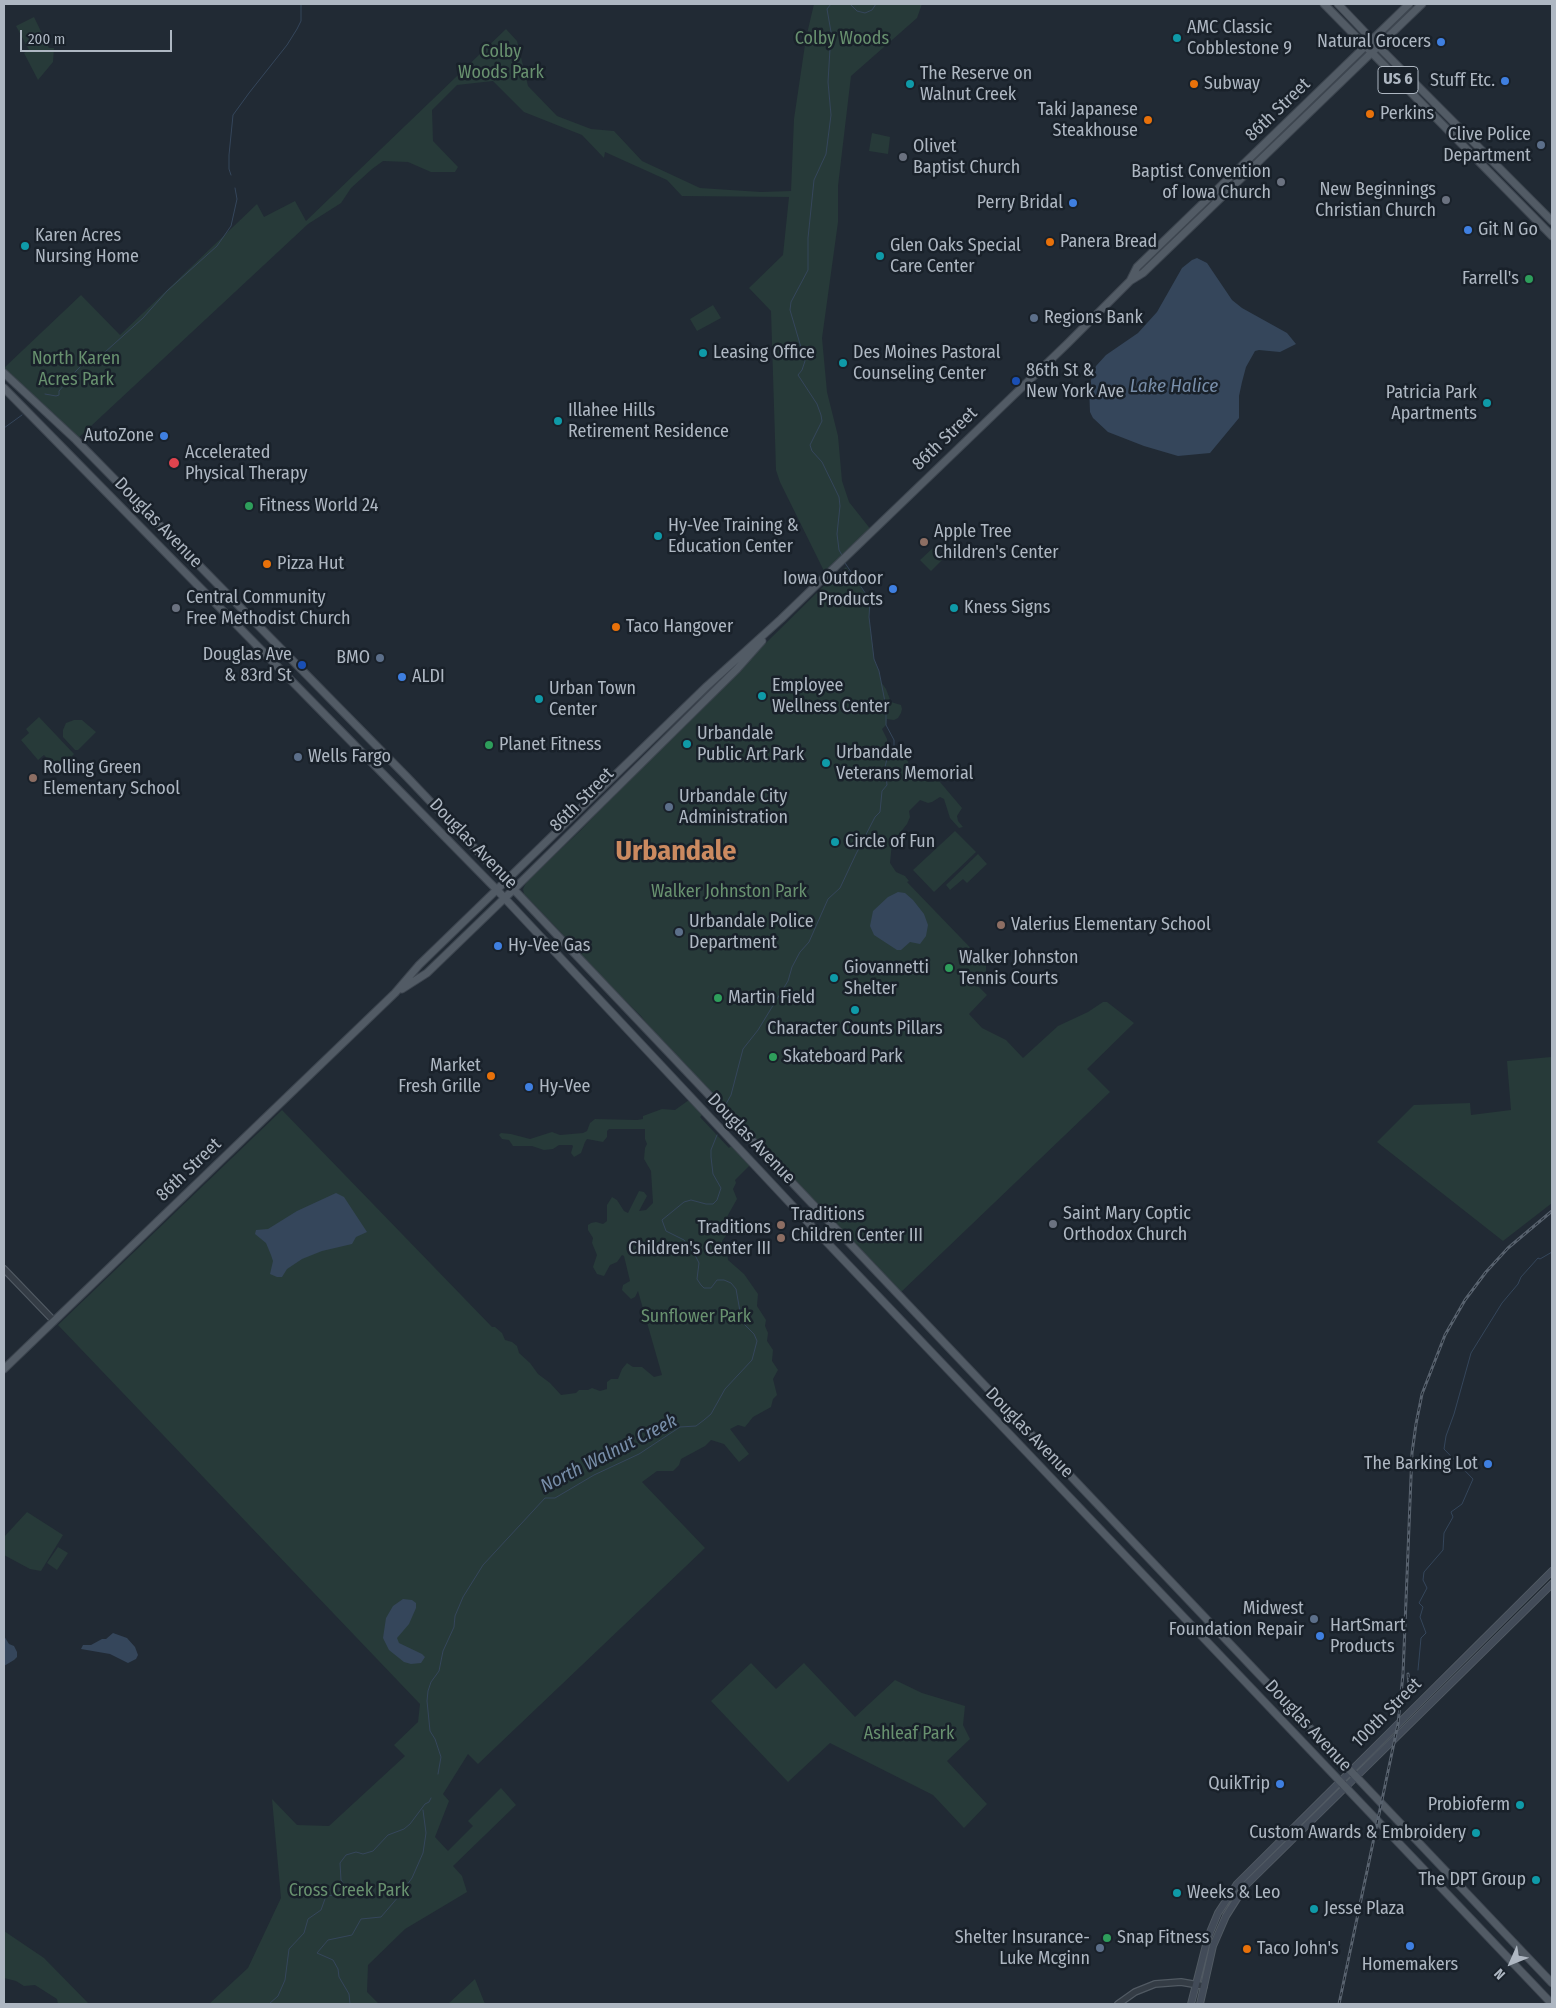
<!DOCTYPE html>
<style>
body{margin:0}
#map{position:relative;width:1556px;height:2008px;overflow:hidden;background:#212a34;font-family:"Fira Sans Condensed",sans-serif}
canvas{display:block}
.frame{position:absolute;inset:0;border:5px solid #aeb7c2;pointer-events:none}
.north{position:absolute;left:1486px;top:1938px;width:50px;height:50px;-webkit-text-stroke:4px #19212a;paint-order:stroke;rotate:226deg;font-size:14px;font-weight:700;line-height:20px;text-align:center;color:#aeb7c2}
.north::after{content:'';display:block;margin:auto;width:18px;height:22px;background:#aeb7c2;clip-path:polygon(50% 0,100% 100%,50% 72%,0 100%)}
.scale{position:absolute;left:20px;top:30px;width:152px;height:22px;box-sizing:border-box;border:2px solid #aeb7c2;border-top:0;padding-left:6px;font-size:15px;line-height:18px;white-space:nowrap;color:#aeb7c2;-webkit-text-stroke:4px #19212a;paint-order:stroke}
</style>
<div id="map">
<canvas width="1556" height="2008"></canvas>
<div class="frame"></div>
<div class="north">N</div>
<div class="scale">200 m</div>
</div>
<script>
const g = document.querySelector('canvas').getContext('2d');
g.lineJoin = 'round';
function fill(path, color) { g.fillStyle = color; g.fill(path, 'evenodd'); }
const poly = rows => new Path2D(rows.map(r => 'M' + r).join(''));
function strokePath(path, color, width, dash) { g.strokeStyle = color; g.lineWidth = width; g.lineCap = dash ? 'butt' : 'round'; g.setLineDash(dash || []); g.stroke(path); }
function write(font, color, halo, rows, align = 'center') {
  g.font = font + ' "Fira Sans Condensed",sans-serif'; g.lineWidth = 5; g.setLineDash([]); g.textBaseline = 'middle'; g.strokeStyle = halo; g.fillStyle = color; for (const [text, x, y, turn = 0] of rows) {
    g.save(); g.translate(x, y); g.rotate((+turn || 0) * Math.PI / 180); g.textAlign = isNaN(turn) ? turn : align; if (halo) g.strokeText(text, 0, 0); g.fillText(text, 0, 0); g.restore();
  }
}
const green = poly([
 [814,4,922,4,917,18,851,76,838,186,838,222,822,338,827,392,838,436,842,481,849,502,872,531,826,575,780,482,776,470,771,311,749,288,783,255,789,197,682,196,667,180,605,152,604,158,582,135,524,112,493,81,457,85,432,110,433,141,458,167,455,172,431,172,408,162,383,161,372,169,351,188,341,203,308,224,76,440,4,373,4,368,81,295,120,335,257,204,264,217,295,201,306,221,506,29,517,41,528,86,557,116,591,129,614,131,642,161,700,188,761,192,791,191,794,119,806,38],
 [34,17,49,48,54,48,53,62,38,80,24,53,29,50,16,26],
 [872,133,890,137,888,154,869,151],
 [713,305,721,318,697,331,690,319],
 [934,547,944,558,931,571,920,560],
 [846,567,870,600,869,617,874,659,879,671,881,682,886,689,891,702,901,705,902,709,901,713,898,718,894,720,887,719,886,725,882,729,887,739,888,752,895,753,898,751,906,757,912,772,921,780,930,782,937,780,940,782,962,808,957,816,958,821,963,827,959,828,950,818,944,799,940,797,932,802,928,803,920,800,909,811,910,817,907,824,892,843,890,863,896,872,905,876,909,881,907,882,986,964,986,975,976,984,987,995,969,1014,982,1028,1006,1040,1023,1058,1058,1026,1088,1012,1103,1002,1107,1002,1134,1023,1087,1069,1110,1092,900,1293,747,1130,659,1039,641,1016,584,960,568,940,524,894,523,889,527,881,581,830,640,767,839,571,841,572],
 [39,717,74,754,58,770,44,755,38,760,21,740,29,733,26,729],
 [74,720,82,720,96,732,78,750,75,750,63,737,63,730,66,723],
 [955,831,976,852,934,892,913,870],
 [978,854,987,864,967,883,963,879,950,890,946,885],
 [1551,1057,1552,1203,1503,1241,1377,1142,1414,1105,1470,1103,1471,1115,1511,1110,1507,1061],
 [689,1100,702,1115,700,1117,729,1148,731,1146,735,1148,750,1165,735,1180,736,1183,733,1189,737,1199,728,1215,724,1225,727,1234,722,1241,723,1248,727,1252,728,1260,744,1274,758,1294,757,1306,766,1320,765,1326,768,1333,767,1341,773,1350,772,1361,778,1370,773,1379,777,1395,773,1399,771,1407,753,1417,745,1427,738,1425,730,1429,749,1454,739,1462,724,1444,711,1440,705,1446,681,1459,679,1465,673,1471,657,1471,642,1482,705,1548,478,1764,468,1754,443,1794,449,1801,435,1837,448,1851,473,1826,468,1821,501,1788,516,1805,453,1866,462,1876,467,1892,405,1929,368,1965,367,1992,379,2004,209,2004,248,1968,281,1898,272,1799,297,1825,329,1826,405,1756,394,1745,418,1722,420,1704,58,1325,282,1110,492,1327,495,1327,502,1333,505,1340,512,1342,517,1346,519,1353,530,1363,538,1374,550,1383,561,1395,576,1393,579,1390,588,1390,592,1388,600,1391,607,1389,607,1382,611,1379,618,1379,622,1369,627,1363,633,1367,642,1367,654,1377,662,1375,638,1291,635,1297,631,1299,622,1290,623,1285,630,1281,624,1256,622,1255,617,1262,610,1265,604,1276,597,1274,593,1267,597,1255,592,1243,593,1238,588,1230,588,1225,591,1223,596,1222,603,1224,607,1221,607,1205,612,1197,617,1200,624,1211,628,1213,639,1191,644,1192,647,1196,639,1211,646,1210,653,1203,651,1171,644,1159,645,1148,647,1144,645,1139,645,1129,609,1129,607,1131,607,1137,603,1142,587,1139,585,1142,581,1153,574,1157,571,1153,573,1146,572,1145,559,1145,553,1149,544,1150,532,1146,513,1146,509,1140,502,1139,499,1135,501,1133,511,1134,530,1139,552,1132,560,1135,583,1133,587,1131,590,1123,595,1119,637,1120,643,1119,643,1116,662,1109,675,1110],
 [27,1512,63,1535,41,1571,30,1569,4,1555,4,1537],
 [58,1547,68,1553,57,1570,47,1563],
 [751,1663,776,1689,804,1663,855,1717,895,1680,922,1693,965,1706,963,1725,970,1739,947,1761,987,1804,964,1828,933,1795,830,1743,788,1782,711,1701],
 [4,1931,44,1958,89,2004,58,2004,57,1999,35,1985,24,1986,16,1981,4,1978],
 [475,1979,485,2004,448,2004]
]);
const water = poly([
 [1197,258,1207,263,1232,300,1242,308,1287,333,1296,344,1280,352,1259,350,1255,351,1246,367,1242,382,1239,396,1239,418,1210,453,1178,456,1144,446,1108,432,1093,418,1090,412,1089,386,1096,366,1106,355,1138,333,1157,312,1182,268,1192,260],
 [898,892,905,893,913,900,924,914,928,925,926,936,920,944,910,942,901,950,897,950,874,935,870,926,873,911,888,897],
 [336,1193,344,1197,367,1232,356,1237,352,1244,322,1251,302,1259,287,1269,282,1277,277,1277,270,1274,273,1261,271,1255,266,1243,255,1234,256,1230,268,1229,297,1211],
 [403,1599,412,1600,416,1603,416,1608,409,1624,397,1638,399,1643,422,1654,425,1657,421,1663,411,1664,404,1662,389,1650,383,1638,386,1618,393,1606],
 [113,1633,127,1638,135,1647,138,1655,136,1659,128,1663,110,1654,81,1649,83,1645,91,1645,102,1639,106,1639],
 [4,1636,9,1644,14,1646,17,1652,17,1657,14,1660,4,1666]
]);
const stream = poly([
 [831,4,827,9,831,32,828,82,831,115,826,154,814,180,808,238,808,270,791,302,790,310,805,361,802,370,798,375,817,404,821,415,822,421,810,445,812,451,822,462,839,497,840,506,837,534,839,550,843,557],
 [850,4,857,11,865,13,872,10,876,4],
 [231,175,229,169,229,155,233,115,249,93,287,45,297,29,301,21,301,4],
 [45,394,56,396,59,395,59,391,76,371,82,365,89,365,95,361,143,318,167,291,217,246,231,226,237,199,235,188],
 [4,428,22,415],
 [726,1104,731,1095,743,1049,758,1030,788,981,792,967,800,952,809,942,828,899,840,888,856,854,875,817,880,812,882,791,887,785,885,767,887,759,894,751,894,740,886,725,886,707,879,671,874,659,869,617,870,600,845,563],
 [1418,1670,1421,1638,1426,1633,1420,1617,1423,1607,1419,1603,1427,1588,1423,1580,1424,1572,1443,1550,1444,1533,1453,1517,1451,1512,1462,1504,1473,1479,1444,1449,1446,1436,1454,1414,1471,1353,1502,1303,1518,1284,1521,1277,1538,1258,1540,1259,1552,1252],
 [438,1774,441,1757,435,1739,430,1731,427,1701,428,1691,431,1682,439,1671,443,1651,454,1627,455,1616,463,1597,483,1565,545,1498,555,1498,594,1475,639,1454,680,1427,696,1426,704,1420,711,1414,725,1389,752,1360,757,1341,754,1334,744,1324,741,1317,736,1289,731,1283,724,1280,717,1280,711,1288,704,1288,701,1285,697,1279,699,1263,694,1253,684,1240,666,1231,662,1220,684,1202,691,1200,706,1204,713,1204,717,1200,721,1188,713,1174,711,1157,711,1150,717,1135],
 [269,2004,278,1996,285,1980,289,1949,304,1933,308,1919,321,1910,326,1896,342,1894,343,1883,341,1880,340,1863,346,1855,356,1852,363,1854,373,1851,388,1835,404,1829,410,1824,425,1804,429,1802,431,1798],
 [350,2004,349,1994,339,1977,338,1969,333,1960,317,1953,328,1940,352,1935,361,1919,381,1917,399,1896,412,1878,423,1853,426,1833,423,1810]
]);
const tertiary = poly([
 [4,1269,54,1321],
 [1118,2004,1135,1992,1155,1984,1181,1982,1204,1986]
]);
const secondary = poly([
 [1191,2004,1208,1937,1218,1913,1237,1884,1552,1571],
 [1200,2004,1213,1946,1226,1916,1245,1886,1552,1584]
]);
const primary = poly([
 [1324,4,1552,236],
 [1338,4,1379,47,1552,221],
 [1130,281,1137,267,1409,4],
 [4,373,76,440,407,777,1552,1983],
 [4,388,497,890,818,1233,1552,2004],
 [402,989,427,973,514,889,737,669,762,641],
 [4,1369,395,993,419,965,707,686,781,619,1067,344,1130,281,1143,273,1422,4]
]);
const rail = poly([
 [1408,1674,1410,1698],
 [1339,2004,1398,1724,1403,1674,1412,1453,1416,1424,1422,1394,1445,1335,1465,1300,1486,1272,1508,1248,1552,1211]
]);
const markers = [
 [1177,38,5,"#0f9aa8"],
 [1441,42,5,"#3f7fe0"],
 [1505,81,5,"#3f7fe0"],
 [910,84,5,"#0f9aa8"],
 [1194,84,5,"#e8710a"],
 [1370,114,5,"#e8710a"],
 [1148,120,5,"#e8710a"],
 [1541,145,5,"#5c6f8a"],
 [903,157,5,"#6b7280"],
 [1281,182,5,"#6b7280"],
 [1446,200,5,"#6b7280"],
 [1073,203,5,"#3f7fe0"],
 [1468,230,5,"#3f7fe0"],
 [1050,242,5,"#e8710a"],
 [25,246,5,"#0f9aa8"],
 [880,256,5,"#0f9aa8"],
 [1529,279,5,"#2e9e5b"],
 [1034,318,5,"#5c6f8a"],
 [703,353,5,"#0f9aa8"],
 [843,363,5,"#0f9aa8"],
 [1016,381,5,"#1a4fb4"],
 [1487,403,5,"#0f9aa8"],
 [558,421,5,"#0f9aa8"],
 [164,436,5,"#3f7fe0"],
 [174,463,6,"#e0444e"],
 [249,506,5,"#2e9e5b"],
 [658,536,5,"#0f9aa8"],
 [924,542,5,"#8d6e63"],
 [267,564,5,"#e8710a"],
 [893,589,5,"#3f7fe0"],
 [176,608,5,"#6b7280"],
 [954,608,5,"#0f9aa8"],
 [616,627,5,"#e8710a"],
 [380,658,5,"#5c6f8a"],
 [302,665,5,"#1a4fb4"],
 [402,677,5,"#3f7fe0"],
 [762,696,5,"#0f9aa8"],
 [539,699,5,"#0f9aa8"],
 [687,744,5,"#0f9aa8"],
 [489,745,5,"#2e9e5b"],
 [298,757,5,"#5c6f8a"],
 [826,763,5,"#0f9aa8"],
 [33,778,5,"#8d6e63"],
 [669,807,5,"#5c6f8a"],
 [835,842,5,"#0f9aa8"],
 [1001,925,5,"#8d6e63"],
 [679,932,5,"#5c6f8a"],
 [498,946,5,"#3f7fe0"],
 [949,968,5,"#2e9e5b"],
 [834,978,5,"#0f9aa8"],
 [718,998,5,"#2e9e5b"],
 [855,1010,5,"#0f9aa8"],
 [773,1057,5,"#2e9e5b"],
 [491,1076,5,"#e8710a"],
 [529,1087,5,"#3f7fe0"],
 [1053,1224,5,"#6b7280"],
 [781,1225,5,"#8d6e63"],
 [781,1238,5,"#8d6e63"],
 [1488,1464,5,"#3f7fe0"],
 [1314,1619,5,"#5c6f8a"],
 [1320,1636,5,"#3f7fe0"],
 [1280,1784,5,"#3f7fe0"],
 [1520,1805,5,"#0f9aa8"],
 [1476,1833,5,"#0f9aa8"],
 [1536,1880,5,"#0f9aa8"],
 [1177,1893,5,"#0f9aa8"],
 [1314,1909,5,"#0f9aa8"],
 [1107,1938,5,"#2e9e5b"],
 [1410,1946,5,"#3f7fe0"],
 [1100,1948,5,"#5c6f8a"],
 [1247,1949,5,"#e8710a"]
];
const shields = [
 [1398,80,40]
];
const shieldNames = [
 ["US 6",1398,80]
];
const poiNames = [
 ["AMC Classic",1187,28],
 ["Cobblestone 9",1187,49],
 ["Natural Grocers",1431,42,"right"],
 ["The Reserve on",920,74],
 ["Walnut Creek",920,95],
 ["Stuff Etc.",1495,81,"right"],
 ["Subway",1204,84],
 ["Taki Japanese",1138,110,"right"],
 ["Steakhouse",1138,131,"right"],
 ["Perkins",1380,114],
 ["Clive Police",1531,135,"right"],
 ["Department",1531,156,"right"],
 ["Olivet",913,147],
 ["Baptist Church",913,168],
 ["Baptist Convention",1271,172,"right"],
 ["of Iowa Church",1271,193,"right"],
 ["New Beginnings",1436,190,"right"],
 ["Christian Church",1436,211,"right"],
 ["Perry Bridal",1063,203,"right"],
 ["Git N Go",1478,230],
 ["Karen Acres",35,236],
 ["Nursing Home",35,257],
 ["Panera Bread",1060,242],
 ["Glen Oaks Special",890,246],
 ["Care Center",890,267],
 ["Farrell's",1519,279,"right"],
 ["Regions Bank",1044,318],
 ["Leasing Office",713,353],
 ["Des Moines Pastoral",853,353],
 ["Counseling Center",853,374],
 ["86th St &",1026,371],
 ["New York Ave",1026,392],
 ["Patricia Park",1477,393,"right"],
 ["Apartments",1477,414,"right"],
 ["Illahee Hills",568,411],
 ["Retirement Residence",568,432],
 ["AutoZone",154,436,"right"],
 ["Accelerated",185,453],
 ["Physical Therapy",185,474],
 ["Fitness World 24",259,506],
 ["Hy-Vee Training &",668,526],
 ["Education Center",668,547],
 ["Apple Tree",934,532],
 ["Children's Center",934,553],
 ["Pizza Hut",277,564],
 ["Iowa Outdoor",883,579,"right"],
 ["Products",883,600,"right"],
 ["Central Community",186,598],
 ["Free Methodist Church",186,619],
 ["Kness Signs",964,608],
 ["Taco Hangover",626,627],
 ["Douglas Ave",292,655,"right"],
 ["& 83rd St",292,676,"right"],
 ["BMO",370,658,"right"],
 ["ALDI",412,677],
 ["Employee",772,686],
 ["Wellness Center",772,707],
 ["Urban Town",549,689],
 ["Center",549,710],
 ["Urbandale",697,734],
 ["Public Art Park",697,755],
 ["Planet Fitness",499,745],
 ["Urbandale",836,753],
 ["Veterans Memorial",836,774],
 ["Wells Fargo",308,757],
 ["Rolling Green",43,768],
 ["Elementary School",43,789],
 ["Urbandale City",679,797],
 ["Administration",679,818],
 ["Circle of Fun",845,842],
 ["Urbandale Police",689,922],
 ["Department",689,943],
 ["Valerius Elementary School",1011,925],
 ["Hy-Vee Gas",508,946],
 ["Walker Johnston",959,958],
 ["Tennis Courts",959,979],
 ["Giovannetti",844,968],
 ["Shelter",844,989],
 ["Martin Field",728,998],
 ["Character Counts Pillars",855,1029,"center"],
 ["Skateboard Park",783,1057],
 ["Market",481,1066,"right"],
 ["Fresh Grille",481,1087,"right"],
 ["Hy-Vee",539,1087],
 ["Saint Mary Coptic",1063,1214],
 ["Orthodox Church",1063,1235],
 ["Traditions",791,1215],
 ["Children Center III",791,1236],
 ["Traditions",771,1228,"right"],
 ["Children's Center III",771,1249,"right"],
 ["The Barking Lot",1478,1464,"right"],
 ["Midwest",1304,1609,"right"],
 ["Foundation Repair",1304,1630,"right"],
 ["HartSmart",1330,1626],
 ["Products",1330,1647],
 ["QuikTrip",1270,1784,"right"],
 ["Probioferm",1510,1805,"right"],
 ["Custom Awards & Embroidery",1466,1833,"right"],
 ["The DPT Group",1526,1880,"right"],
 ["Weeks & Leo",1187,1893],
 ["Jesse Plaza",1324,1909],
 ["Shelter Insurance-",1090,1938,"right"],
 ["Luke Mcginn",1090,1959,"right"],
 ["Snap Fitness",1117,1938],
 ["Taco John's",1257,1949],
 ["Homemakers",1410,1965,"center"]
];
const parkNames = [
 ["Colby Woods",842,39],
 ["Colby",501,52],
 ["Woods Park",501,73],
 ["North Karen",76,359],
 ["Acres Park",76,380],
 ["Walker Johnston Park",729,892],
 ["Sunflower Park",696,1317],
 ["Ashleaf Park",909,1734],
 ["Cross Creek Park",349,1891]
];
const streetNames = [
 ["86th Street",1278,110,-44],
 ["86th Street",945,439,-44],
 ["Douglas Avenue",158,523,46],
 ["86th Street",582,800,-45],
 ["Douglas Avenue",473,844,46],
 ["Douglas Avenue",751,1139,46],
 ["86th Street",189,1170,-44],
 ["Douglas Avenue",1029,1433,46],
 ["100th Street",1387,1713,-45],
 ["Douglas Avenue",1308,1726,47]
];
const waterNames = [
 ["Lake Halice",1174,387],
 ["North Walnut Creek",609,1454,-27]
];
const townNames = [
 ["Urbandale",676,852]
];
fill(green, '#273a39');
fill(water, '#35465b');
strokePath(stream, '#35465b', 1);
strokePath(tertiary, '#515a63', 8);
strokePath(secondary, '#515a63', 8);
strokePath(primary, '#3d454f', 9);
strokePath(tertiary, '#343c45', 5.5);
strokePath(secondary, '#424b58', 6);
strokePath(primary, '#525b65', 7);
strokePath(rail, '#58626e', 3);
strokePath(rail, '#19212a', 1, [4]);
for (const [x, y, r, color] of markers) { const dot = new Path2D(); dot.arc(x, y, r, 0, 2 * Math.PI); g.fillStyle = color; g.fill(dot); strokePath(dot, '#19212a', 2); }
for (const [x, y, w] of shields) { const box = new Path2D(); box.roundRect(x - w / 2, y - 13.5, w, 27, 4); g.fillStyle = '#19212a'; g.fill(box); strokePath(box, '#aeb7c2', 1); }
write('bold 16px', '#aeb7c2', null, shieldNames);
write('18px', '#aeb7c2', '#19212a', poiNames, 'left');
write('18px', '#68916f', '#19212a', parkNames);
write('18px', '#aeb7c2', '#19212a', streetNames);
write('italic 19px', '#788ea9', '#19212a', waterNames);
write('bold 28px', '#cb8a60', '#19212a', townNames);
</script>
